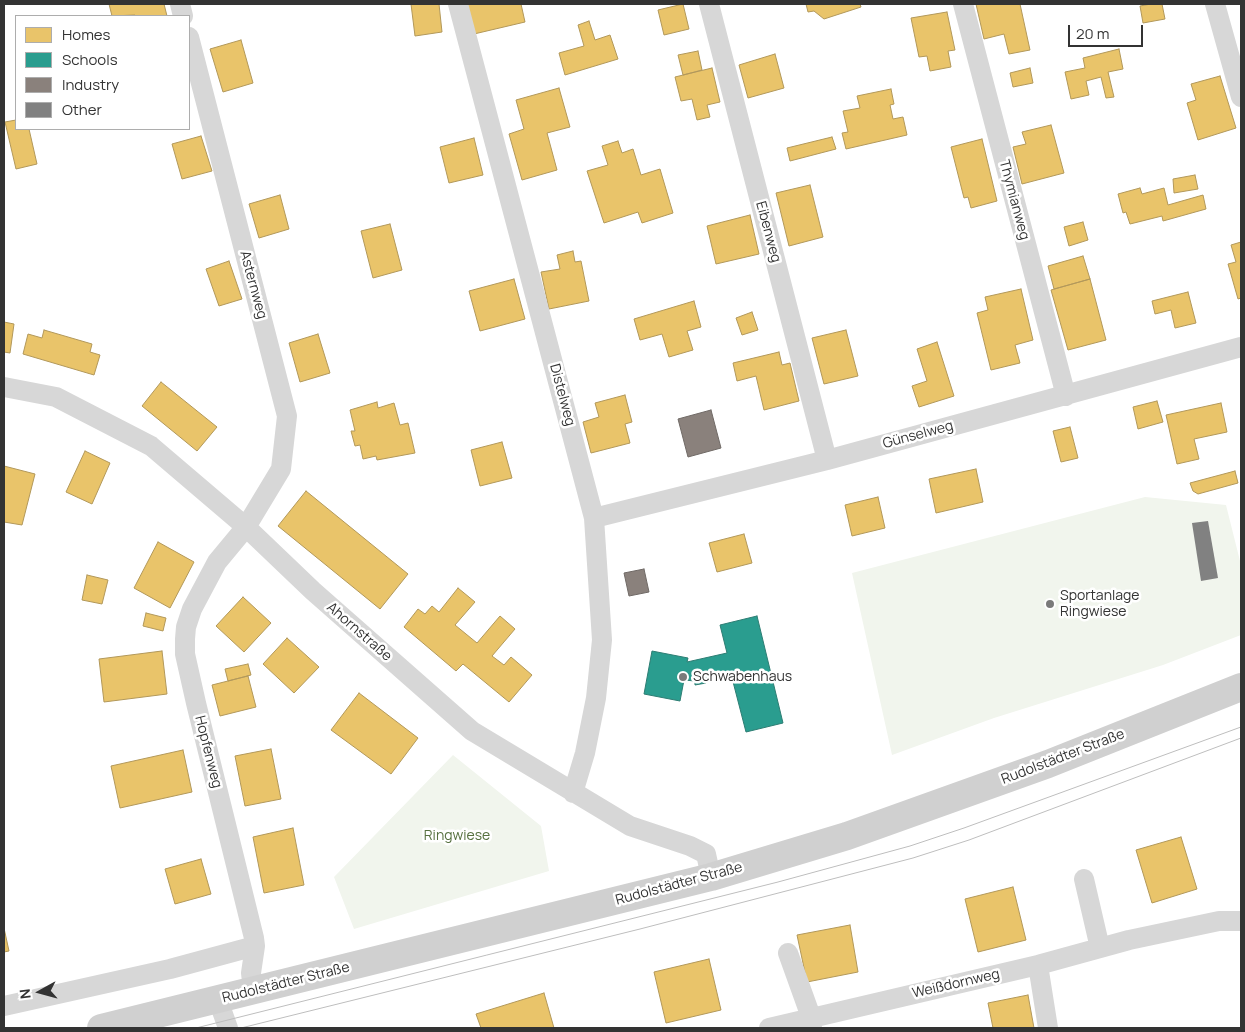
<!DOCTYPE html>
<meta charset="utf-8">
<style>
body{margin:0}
#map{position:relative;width:1245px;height:1032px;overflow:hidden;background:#fff;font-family:Manrope,sans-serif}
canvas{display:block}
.frame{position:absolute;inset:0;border:5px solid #333;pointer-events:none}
.legend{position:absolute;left:15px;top:15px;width:175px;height:115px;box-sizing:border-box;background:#fff;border:1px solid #adadad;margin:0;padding:6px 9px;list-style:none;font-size:15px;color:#333}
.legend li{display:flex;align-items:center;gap:10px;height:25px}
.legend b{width:25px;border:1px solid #adadad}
.north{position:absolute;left:15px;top:967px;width:50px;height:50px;-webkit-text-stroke:4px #fff;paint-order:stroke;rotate:263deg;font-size:14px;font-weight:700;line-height:20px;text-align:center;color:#333}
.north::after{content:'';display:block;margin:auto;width:18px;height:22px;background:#333;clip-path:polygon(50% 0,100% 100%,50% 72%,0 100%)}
.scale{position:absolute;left:1068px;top:25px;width:75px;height:22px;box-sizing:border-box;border:2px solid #333;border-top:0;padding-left:6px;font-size:15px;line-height:18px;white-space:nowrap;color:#333;-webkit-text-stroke:4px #fff;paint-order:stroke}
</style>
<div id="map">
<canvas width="1245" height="1032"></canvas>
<div class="frame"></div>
<ul class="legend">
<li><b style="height:14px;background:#e9c46a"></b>Homes</li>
<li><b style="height:14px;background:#2a9d8f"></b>Schools</li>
<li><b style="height:14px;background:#8a817c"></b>Industry</li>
<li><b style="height:14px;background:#818181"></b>Other</li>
</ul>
<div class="north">N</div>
<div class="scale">20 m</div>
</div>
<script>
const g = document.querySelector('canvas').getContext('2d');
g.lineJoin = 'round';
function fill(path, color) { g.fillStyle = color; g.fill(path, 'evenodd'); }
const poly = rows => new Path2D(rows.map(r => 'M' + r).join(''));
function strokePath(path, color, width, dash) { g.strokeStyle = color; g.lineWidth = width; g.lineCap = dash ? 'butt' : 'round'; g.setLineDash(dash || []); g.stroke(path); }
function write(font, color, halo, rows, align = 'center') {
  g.font = font + ' Manrope,sans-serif'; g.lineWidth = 5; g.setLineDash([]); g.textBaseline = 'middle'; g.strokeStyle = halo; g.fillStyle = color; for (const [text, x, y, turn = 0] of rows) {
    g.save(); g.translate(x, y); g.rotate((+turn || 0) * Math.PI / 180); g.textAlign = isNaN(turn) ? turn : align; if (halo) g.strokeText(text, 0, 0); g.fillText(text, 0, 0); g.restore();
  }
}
const green = poly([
 [1145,497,1226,505,1241,565,1241,635,1163,665,994,718,892,755,852,573],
 [453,755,541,826,549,871,354,929,334,877]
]);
const homes = poly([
 [109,4,164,4,167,16,135,16,135,15,112,16,109,4],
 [411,4,439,4,442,32,415,36,411,4],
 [467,4,521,4,525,22,474,34,467,4],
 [683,4,689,29,664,35,658,10,683,4],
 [806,4,860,4,861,7,824,19,814,11,808,12,806,4],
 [976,4,1020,4,1030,50,1009,54,1004,34,984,39,976,4],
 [1151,4,1162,4,1165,19,1143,23,1140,6,1151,4],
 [947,12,955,50,948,51,951,67,930,71,927,56,919,57,911,18,947,12],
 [589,21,595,40,610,35,618,59,565,75,559,53,584,46,578,25,589,21],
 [241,40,253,83,223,92,210,49,241,40],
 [1119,49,1123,69,1108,72,1114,97,1106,98,1101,77,1086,81,1089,95,1071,99,1065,72,1085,68,1083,58,1119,49],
 [698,51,702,70,683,75,678,55,698,51],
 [775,54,784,88,748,98,739,65,775,54],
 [712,68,720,102,707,105,710,117,697,120,692,99,681,101,675,77,712,68],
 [1030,68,1033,83,1013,87,1010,73,1030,68],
 [1220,76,1236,128,1198,140,1187,103,1196,100,1191,84,1220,76],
 [559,88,570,127,547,133,557,170,522,180,509,134,524,129,516,100,559,88],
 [891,89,894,104,890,105,893,119,903,117,907,135,846,149,842,133,848,132,843,111,860,108,857,96,891,89],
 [16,120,16,129,29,129,37,164,16,169,5,122,16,120],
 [1051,125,1064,173,1022,184,1013,147,1026,144,1022,132,1051,125],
 [201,136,212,171,182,179,172,144,201,136],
 [832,137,836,149,790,161,787,148,832,137],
 [474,138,483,175,449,183,440,147,474,138],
 [982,139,997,201,971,208,968,197,964,198,951,147,982,139],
 [618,141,622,153,633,149,641,175,660,169,673,213,642,223,638,212,604,223,587,171,608,165,602,146,618,141],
 [1195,175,1198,189,1174,193,1173,179,1195,175],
 [810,185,823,237,789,246,776,193,810,185],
 [1140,188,1142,194,1164,188,1168,205,1203,195,1206,209,1163,221,1162,216,1130,224,1126,212,1123,213,1118,194,1140,188],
 [280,195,289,229,259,238,249,204,280,195],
 [750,215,759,254,716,264,707,226,750,215],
 [1083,222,1088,240,1069,246,1064,227,1083,222],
 [390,224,402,270,373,278,361,231,390,224],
 [1241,242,1241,298,1238,299,1228,264,1236,262,1231,245,1241,242],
 [573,251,575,262,581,261,589,301,549,309,541,272,560,269,557,255,573,251],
 [1083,256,1090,279,1054,289,1048,266,1083,256],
 [229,261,242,299,219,306,206,269,229,261],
 [514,279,525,319,480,331,469,291,514,279],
 [1090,279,1106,340,1068,350,1051,290,1090,279],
 [1021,289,1033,340,1015,345,1020,363,991,370,977,313,988,310,985,297,1021,289],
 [1188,292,1196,323,1175,328,1171,310,1155,314,1152,301,1188,292],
 [694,301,701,327,687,331,693,350,669,357,662,334,640,340,634,319,694,301],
 [752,312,758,330,742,335,736,318,752,312],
 [4,322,14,324,10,353,4,352,4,322],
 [44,330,92,344,90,352,100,355,94,375,23,354,28,334,42,338,44,330],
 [846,330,858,376,824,384,812,338,846,330],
 [318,334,330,373,300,382,289,343,318,334],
 [937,342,954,396,919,407,912,386,927,381,917,349,937,342],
 [779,352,782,365,790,363,799,401,764,410,756,376,737,381,733,363,779,352],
 [161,382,217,427,197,451,142,406,161,382],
 [625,395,632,422,625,424,630,443,591,453,583,422,599,417,595,403,625,395],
 [1157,401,1163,422,1138,429,1133,407,1157,401],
 [377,402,378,408,394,403,400,425,408,423,415,453,377,460,376,456,363,459,360,445,355,446,351,431,355,431,350,410,377,402],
 [1221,403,1227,432,1194,439,1199,459,1177,464,1166,415,1221,403],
 [1070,427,1078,458,1061,462,1053,431,1070,427],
 [502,442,512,478,480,486,471,450,502,442],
 [85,451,110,463,92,504,66,492,85,451],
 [4,466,35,474,22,525,4,522,4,466],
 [976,469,983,502,936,513,929,479,976,469],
 [1235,471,1238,483,1198,494,1193,491,1190,483,1235,471],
 [306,491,408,574,380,609,278,526,306,491],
 [878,497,885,528,852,536,845,505,878,497],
 [744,534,752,563,717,572,709,543,744,534],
 [158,542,194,562,170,608,134,588,158,542],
 [87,575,108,580,102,604,82,600,87,575],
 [458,588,475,602,455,625,477,643,500,616,515,629,492,656,504,665,511,657,532,675,509,702,463,664,456,671,404,627,418,609,425,614,432,606,439,612,458,588],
 [243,597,271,623,244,652,216,626,243,597],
 [146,613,166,618,163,631,143,626,146,613],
 [287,638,319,667,294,693,263,664,287,638],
 [162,651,167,694,104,702,99,659,162,651],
 [248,664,251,675,228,681,225,669,248,664],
 [248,676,256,707,220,716,212,685,248,676],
 [359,693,418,738,391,774,331,730,359,693],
 [271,749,281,799,245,806,235,756,271,749],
 [183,750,192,792,120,808,111,766,183,750],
 [293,828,304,885,264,893,253,837,293,828],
 [1181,837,1197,889,1152,903,1136,850,1181,837],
 [201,859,211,894,175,904,165,869,201,859],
 [1013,887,1026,940,978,952,965,899,1013,887],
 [850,925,858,972,807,982,797,935,850,925],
 [4,928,9,951,4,952,4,928],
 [709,959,721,1010,666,1023,654,972,709,959],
 [544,993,554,1028,481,1028,476,1014,544,993],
 [1028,995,1034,1028,993,1028,988,1003,1028,995]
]);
const schools = poly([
 [757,616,783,723,746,732,731,674,706,680,706,683,695,685,695,681,684,680,680,701,644,694,652,651,688,658,687,662,727,653,720,625,757,616]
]);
const industry = poly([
 [711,410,721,448,688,457,678,419,711,410],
 [644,569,649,592,629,596,624,573,644,569]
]);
const building = poly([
 [1208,521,1218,578,1201,581,1192,523]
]);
const street = poly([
 [180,4,183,16],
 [458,4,594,518,602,640,596,698,585,753,573,793],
 [709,4,827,460],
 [963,4,1066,396],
 [1215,4,1241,97],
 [189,37,287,416,281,469,246,527,217,562,192,609,186,627,185,639,185,654,196,703,254,938,255,946,251,973,253,991],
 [4,387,56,397,151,446,246,527,313,591,472,731,630,826,690,846,706,854,711,877],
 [594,518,827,460,1241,347],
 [1084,879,1100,948],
 [788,953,811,1017,812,1028],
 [1038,965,1048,1028],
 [218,1000,228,1028],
 [4,1006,170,969,255,946],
 [769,1028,1038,965,1129,940,1219,921,1241,921]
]);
const secondary = poly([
 [101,1028,711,877,847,836,1048,764,1241,687]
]);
const tram = poly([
 [196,1028,778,882,910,846,964,828,1241,727],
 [241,1028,640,929,913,858,969,840,1241,738]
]);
const markers = [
 [1050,604,5,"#7a7a7a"],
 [683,677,5,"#7a7a7a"]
];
const streetNames = [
 ["Thymianweg",1014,200,75],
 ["Eibenweg",768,232,75],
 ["Asternweg",253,285,75],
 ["Distelweg",562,395,75],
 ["Günselweg",918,435,-15],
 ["Ahornstraße",359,632,41],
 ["Hopfenweg",208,752,76],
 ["Rudolstädter Straße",1063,757,-21],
 ["Rudolstädter Straße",679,884,-15],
 ["Rudolstädter Straße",286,983,-14],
 ["Weißdornweg",956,984,-13]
];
const poiNames = [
 ["Sportanlage",1060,596],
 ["Ringwiese",1060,612],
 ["Schwabenhaus",693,677]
];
const parkNames = [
 ["Ringwiese",457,836]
];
fill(green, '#f1f5ed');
fill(homes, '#e9c46a');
strokePath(homes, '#b2985a', 1);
fill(schools, '#2a9d8f');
strokePath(schools, '#2d7d73', 1);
fill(industry, '#8a817c');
strokePath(industry, '#706a66', 1);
fill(building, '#818181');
strokePath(street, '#d7d7d7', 20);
strokePath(secondary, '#d0d0d0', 28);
strokePath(tram, '#bebebe', 1);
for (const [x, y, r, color] of markers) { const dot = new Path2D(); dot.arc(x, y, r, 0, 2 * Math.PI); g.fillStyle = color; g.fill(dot); strokePath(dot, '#fff', 2); }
write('14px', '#333', '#fff', streetNames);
write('14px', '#333', '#fff', poiNames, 'left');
write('14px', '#56703f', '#fff', parkNames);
</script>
